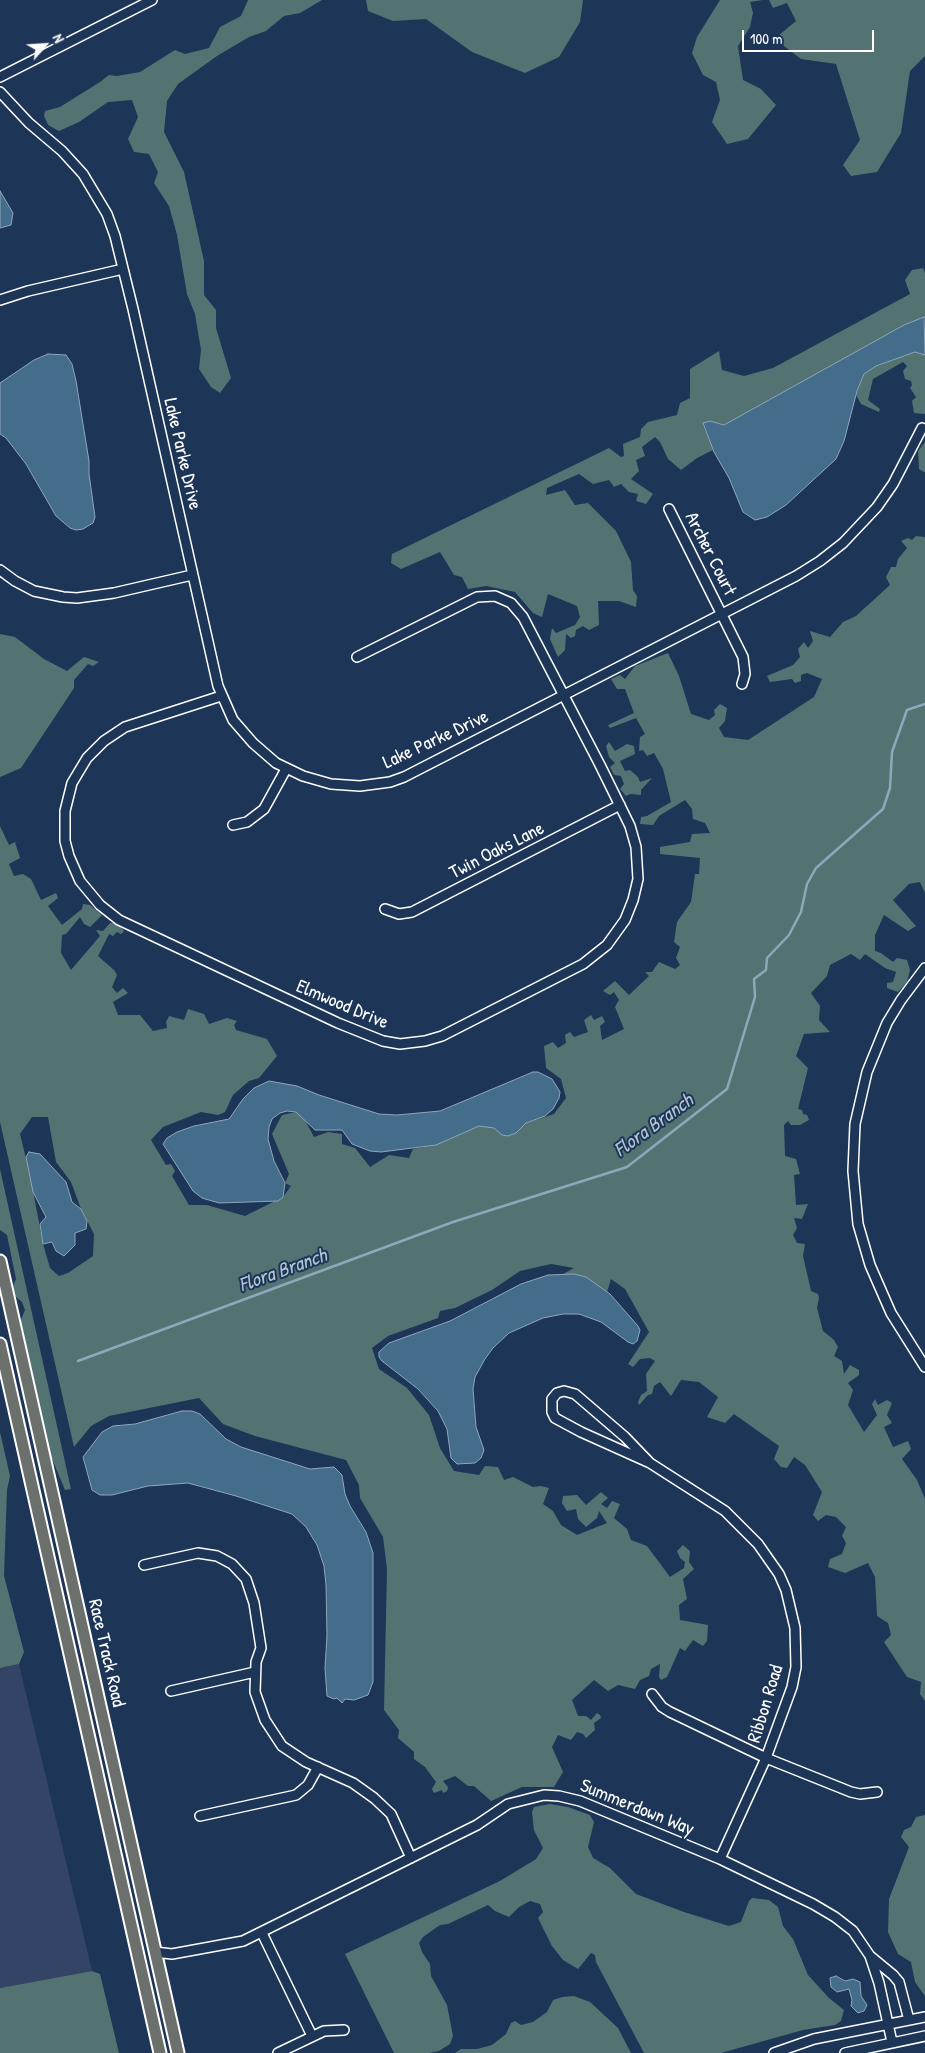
<!DOCTYPE html>
<style>
body{margin:0}
#map{position:relative;width:925px;height:2053px;overflow:hidden;background:#1d3557;font-family:"Patrick Hand",sans-serif}
canvas{display:block}
.north{position:absolute;left:20px;top:20px;width:50px;height:50px;-webkit-text-stroke:4px #1d3557;paint-order:stroke;rotate:64deg;font-size:14px;font-weight:700;line-height:20px;text-align:center;color:#fff}
.north::after{content:'';display:block;margin:auto;width:18px;height:22px;background:#fff;clip-path:polygon(50% 0,100% 100%,50% 72%,0 100%)}
.scale{position:absolute;left:742px;top:30px;width:132px;height:22px;box-sizing:border-box;border:2px solid #fff;border-top:0;padding-left:6px;font-size:15px;line-height:18px;white-space:nowrap;color:#fff;-webkit-text-stroke:4px #1d3557;paint-order:stroke}
</style>
<div id="map">
<canvas width="925" height="2053"></canvas>
<div class="north">N</div>
<div class="scale">100 m</div>
</div>
<script>
const g = document.querySelector('canvas').getContext('2d');
g.lineJoin = 'round';
function fill(path, color) { g.fillStyle = color; g.fill(path, 'evenodd'); }
const poly = rows => new Path2D(rows.map(r => 'M' + r).join(''));
function strokePath(path, color, width, dash) { g.strokeStyle = color; g.lineWidth = width; g.lineCap = dash ? 'butt' : 'round'; g.setLineDash(dash || []); g.stroke(path); }
function write(font, color, halo, rows, align = 'center') {
  g.font = font + ' "Patrick Hand",sans-serif'; g.lineWidth = 4; g.setLineDash([]); g.textBaseline = 'middle'; g.strokeStyle = halo; g.fillStyle = color; for (const [text, x, y, turn = 0] of rows) {
    g.save(); g.translate(x, y); g.rotate((+turn || 0) * Math.PI / 180); g.textAlign = isNaN(turn) ? turn : align; if (halo) g.strokeText(text, 0, 0); g.fillText(text, 0, 0); g.restore();
  }
}
const built = poly([
 [19,1664,92,1971,0,1988,0,1668]
]);
const green = poly([
 [248,0,322,0,300,13,284,16,266,31,249,37,217,56,178,84,167,101,164,132,184,172,204,261,204,295,216,310,216,328,231,378,220,393,211,387,199,369,201,350,195,314,187,294,177,235,169,206,154,183,158,172,149,154,134,152,128,139,138,117,132,100,108,102,79,122,59,131,48,125,44,116,45,111,60,107,100,82,109,75,117,76,140,72,175,50,185,54,209,48,220,27,241,16],
 [366,0,583,0,580,22,559,57,525,73,472,52,426,19,393,21,368,11],
 [720,0,763,0,750,2,753,13,750,27,738,46,743,80,761,89,776,105,748,139,727,144,712,122,720,100,716,82,703,75,692,53,697,37],
 [769,0,925,0,925,56,910,71,901,133,877,172,851,176,843,165,860,140,836,64,801,59,784,46,778,36,796,21,787,3,773,8],
 [923,268,925,273,925,318,904,325,724,425,710,421,703,424,713,450,697,458,681,470,668,459,660,442,655,437,642,447,645,456,636,460,639,471,631,479,653,494,646,504,636,501,638,494,629,492,621,484,614,487,609,480,593,484,579,474,547,488,546,495,565,490,575,505,588,503,616,531,631,562,633,590,637,596,636,607,619,601,598,601,599,625,589,630,583,626,576,630,575,636,571,638,566,634,565,650,558,657,550,639,552,628,556,633,575,625,580,617,577,606,548,594,542,617,533,613,515,592,486,586,468,589,462,577,454,575,440,552,401,569,391,563,392,554,609,448,621,457,624,456,623,444,640,437,641,429,648,422,677,415,680,403,690,398,690,369,719,351,722,370,744,376,773,368,910,294,905,280,912,270],
 [915,352,925,355,925,414,914,413,912,401,916,397,910,388,912,385,911,381,905,379,903,371,907,366,903,362,873,379,868,400,880,409,879,412,861,404,856,395,864,374,876,366],
 [925,442,925,472,924,472,919,469,918,451],
 [916,536,925,537,925,893,920,882,909,884,893,900,916,926,908,931,884,915,875,935,875,951,881,953,893,962,897,958,907,960,910,970,907,982,898,992,887,988,887,983,893,982,896,972,885,968,865,954,860,960,851,954,830,965,827,976,811,993,820,1006,819,1020,830,1032,804,1034,796,1056,808,1068,798,1109,802,1110,803,1114,807,1115,809,1120,800,1125,791,1125,788,1121,784,1125,785,1156,796,1159,800,1174,794,1175,796,1205,808,1204,802,1219,794,1218,797,1228,793,1235,797,1243,805,1244,803,1256,811,1291,818,1294,819,1298,817,1308,823,1331,834,1340,838,1347,834,1356,842,1361,844,1374,850,1365,859,1370,859,1375,848,1383,853,1390,848,1405,864,1432,877,1415,872,1404,875,1399,878,1405,887,1400,892,1403,887,1415,892,1423,884,1427,893,1447,908,1441,911,1449,902,1459,917,1480,925,1499,925,1701,920,1694,921,1682,907,1677,884,1642,891,1635,888,1623,877,1616,875,1577,868,1563,845,1573,828,1567,830,1559,842,1554,846,1543,842,1536,846,1527,836,1517,826,1515,818,1521,813,1515,822,1492,805,1465,794,1457,787,1468,781,1467,774,1459,779,1446,734,1414,725,1423,707,1417,718,1397,699,1382,681,1380,671,1396,660,1382,654,1386,652,1394,648,1395,639,1405,638,1402,641,1395,647,1391,646,1374,655,1361,650,1358,640,1359,633,1367,628,1364,649,1332,625,1289,611,1279,607,1292,586,1277,574,1274,561,1275,574,1268,551,1264,520,1271,492,1290,455,1308,440,1311,438,1318,388,1336,372,1348,379,1369,407,1388,429,1415,440,1448,454,1471,479,1475,485,1466,498,1467,504,1480,513,1477,533,1487,541,1486,549,1488,543,1504,553,1511,561,1525,577,1535,607,1523,599,1511,597,1518,586,1527,578,1519,576,1509,567,1511,562,1503,563,1496,577,1495,586,1505,601,1492,608,1498,601,1504,607,1508,612,1501,620,1504,614,1518,627,1529,631,1540,647,1546,670,1577,684,1568,685,1562,680,1558,677,1551,683,1545,690,1551,689,1562,694,1569,683,1579,687,1599,679,1605,680,1620,708,1625,707,1641,703,1646,693,1640,685,1651,680,1648,667,1677,661,1680,659,1677,660,1664,651,1669,649,1676,640,1680,635,1689,618,1685,608,1691,594,1680,572,1700,578,1716,586,1716,591,1720,597,1713,600,1715,601,1718,594,1723,595,1730,586,1738,583,1734,577,1732,571,1740,558,1735,552,1747,563,1772,554,1787,522,1787,491,1801,474,1786,468,1786,455,1776,443,1781,448,1787,447,1791,443,1793,442,1790,434,1793,432,1789,436,1782,425,1767,414,1759,414,1752,398,1738,399,1730,384,1710,387,1569,383,1537,360,1498,359,1485,346,1460,255,1436,223,1424,199,1398,109,1416,91,1426,74,1447,0,1122,0,826,9,845,15,842,20,858,9,864,14,876,23,874,31,879,41,900,56,893,58,898,48,906,62,925,82,909,83,904,90,905,102,915,90,927,84,924,80,917,66,934,62,935,61,953,71,970,100,936,96,930,103,931,110,923,116,923,124,931,121,934,117,932,113,936,109,934,98,956,114,970,117,975,112,987,117,993,123,988,128,993,113,1002,118,1015,140,1015,153,1031,167,1028,166,1022,169,1016,184,1020,188,1009,204,1014,209,1024,227,1018,237,1021,234,1025,236,1030,267,1039,277,1056,259,1078,249,1081,233,1095,225,1112,218,1115,201,1112,163,1127,151,1140,166,1165,171,1164,175,1171,172,1176,189,1205,207,1205,245,1216,283,1197,291,1186,285,1183,289,1174,272,1134,282,1115,296,1112,304,1118,314,1137,328,1132,342,1134,342,1144,355,1148,370,1167,389,1155,409,1158,413,1149,436,1145,479,1126,494,1128,499,1131,516,1133,526,1123,554,1114,566,1098,561,1079,546,1068,544,1046,553,1042,558,1048,566,1043,565,1035,570,1032,574,1037,588,1032,584,1020,591,1015,594,1020,602,1016,605,1022,600,1026,602,1040,624,1029,615,1007,619,1000,614,992,610,995,603,991,615,981,629,995,649,976,645,972,652,972,659,962,675,969,680,965,676,958,680,947,674,942,677,922,691,902,695,874,699,874,700,858,660,854,660,847,690,842,692,834,710,833,705,823,693,819,692,809,685,800,659,816,653,825,640,824,641,817,647,816,671,802,663,769,654,753,647,756,643,750,639,751,640,737,645,734,636,718,610,728,608,725,634,713,625,689,617,689,611,679,620,675,625,679,635,666,668,653,679,676,691,714,709,720,715,715,714,710,720,704,727,708,725,721,719,728,724,737,748,740,814,697,822,679,807,673,801,675,801,681,795,683,792,679,770,682,767,676,793,665,800,657,798,649,804,642,808,648,813,641,810,631,830,637,843,622,856,616,890,585,886,577,891,567,896,567,898,559,907,548,901,541,908,538,912,540],
 [32,1117,48,1117,56,1162,71,1182,81,1209,94,1234,93,1256,68,1273,59,1276,50,1268,43,1244,30,1175,20,1134],
 [0,634,15,637,44,659,67,671,84,657,99,662,93,666,88,664,74,680,74,688,21,768,0,777],
 [609,742,615,751,627,744,634,746,635,754,620,761,625,771,630,770,638,777,640,782,652,778,641,790,641,795,630,794,626,796,620,789,624,784,621,776,614,775,610,767,615,763,609,757,606,746],
 [0,1169,71,1489,65,1490,48,1449,20,1322,25,1310,22,1302,15,1296,13,1286,16,1279,7,1235,0,1230],
 [0,1432,10,1476,7,1490,4,1576,24,1652,19,1664,0,1668],
 [550,1804,568,1807,590,1815,594,1822,588,1847,593,1858,610,1868,636,1894,684,1912,729,1926,741,1922,749,1901,752,1898,769,1900,778,1907,783,1926,793,1939,808,1975,829,1998,844,2010,841,2021,835,2025,803,2030,721,2053,644,2053,596,1962,595,1955,591,1953,578,1969,563,1960,552,1946,538,1918,543,1912,540,1904,530,1901,519,1907,509,1917,495,1911,488,1905,448,1924,440,1925,423,1937,419,1943,422,1952,430,1964,431,1976,447,2005,453,2036,450,2044,439,2051,429,2053,394,2053,345,1954,500,1881,536,1859,543,1848,534,1830,532,1812,534,1807],
 [925,1815,925,1996,915,1982,911,1962,898,1954,888,1932,889,1899,909,1847,901,1837,904,1830,911,1827,916,1817],
 [92,1971,100,1974,119,2053,0,2053,0,1988],
 [574,1996,590,2002,618,2028,631,2053,455,2053,461,2049,477,2049,492,2045,506,2034,511,2023,515,2021,521,2025,533,2022,547,2012,553,2000,562,1997]
]);
const water = poly([
 [0,191,13,213,11,225,0,228,0,191],
 [924,317,925,355,915,352,876,366,864,374,857,391,844,441,836,459,786,505,767,517,755,520,743,512,729,478,714,452,703,423,710,421,724,425,904,325,924,317],
 [48,354,66,355,72,364,76,381,89,461,89,474,95,517,93,523,83,529,76,530,70,528,56,516,26,464,6,438,0,434,0,383,34,360,48,354],
 [533,1072,538,1072,552,1079,560,1092,559,1098,553,1109,545,1116,526,1123,516,1133,508,1136,502,1135,494,1128,479,1126,436,1145,381,1152,370,1151,352,1144,342,1130,315,1130,296,1112,287,1111,280,1113,272,1119,269,1127,268,1139,274,1161,285,1183,283,1197,278,1201,219,1203,202,1198,193,1191,163,1144,167,1138,177,1132,194,1126,229,1119,243,1099,254,1088,269,1081,297,1086,319,1095,379,1114,397,1115,440,1111,533,1072],
 [29,1152,40,1154,66,1182,72,1202,81,1209,87,1221,86,1229,75,1233,75,1245,64,1256,56,1251,52,1242,43,1244,40,1224,46,1217,33,1192,26,1157,29,1152],
 [574,1274,586,1277,610,1294,638,1326,640,1330,637,1341,633,1344,628,1342,601,1322,579,1314,563,1314,543,1318,509,1333,493,1348,485,1359,475,1377,473,1389,476,1427,484,1450,481,1458,475,1463,457,1464,451,1458,447,1429,438,1411,418,1389,382,1361,379,1357,379,1352,389,1343,450,1321,521,1284,548,1275,574,1274],
 [182,1411,192,1411,200,1414,226,1439,241,1447,310,1469,334,1467,342,1475,345,1494,350,1506,366,1532,373,1553,373,1682,368,1695,354,1700,345,1699,342,1703,337,1698,334,1699,327,1696,325,1668,327,1636,326,1585,324,1566,317,1545,306,1527,292,1514,236,1496,188,1483,148,1486,112,1495,100,1495,92,1490,83,1457,102,1432,113,1426,135,1424,182,1411],
 [836,1976,845,1981,853,1979,860,1982,861,1996,867,2005,864,2011,858,2013,851,2006,852,2000,849,1989,837,1992,831,1987,830,1978,836,1976]
]);
const stream = poly([
 [78,1361,453,1222,627,1167,727,1089,755,997,754,979,766,970,767,958,789,935,801,912,807,884,816,868,883,809,890,788,892,752,907,710,925,704]
]);
const minor = poly([
 [0,77,152,0],
 [0,92,29,123,62,151,83,174,107,214,115,236,133,309,218,686,233,720,253,743,276,763,303,776,331,784,360,786,390,782,404,777,796,576,820,561,843,543,877,507,893,484,922,428],
 [0,300,28,291,123,269],
 [669,509,743,657,745,674,742,684],
 [0,570,15,581,34,591,63,597,77,598,114,593,192,575],
 [221,696,125,727,104,741,87,758,72,783,65,811,65,841,69,856,80,881,100,905,119,920,338,1023,383,1041,400,1044,425,1041,442,1036,583,964,607,945,625,920,633,900,638,879,636,847,630,826,600,765,523,617,511,603,495,596,477,597,357,657],
 [233,825,247,822,264,809,286,769],
 [385,909,399,914,412,912,620,805],
 [925,968,901,1000,887,1023,867,1072,855,1124,853,1171,858,1224,870,1265,891,1313,925,1367],
 [650,1463,625,1437,575,1394,564,1391,557,1393,552,1399,552,1412,555,1418,581,1432,650,1463,725,1511,758,1544,779,1574,786,1590,795,1628,796,1667,792,1687,766,1758,720,1859],
 [144,1565,198,1553,217,1556,232,1564,246,1579,254,1603,261,1648,256,1662,255,1692,265,1720,282,1746,306,1762,353,1783,374,1798,391,1814,411,1858],
 [171,1691,255,1672],
 [652,1694,662,1707,670,1712,766,1758,851,1792,860,1794,877,1792],
 [200,1816,296,1795,308,1785,318,1767],
 [262,1933,312,2036],
 [155,1952,172,1954,243,1941,477,1825,508,1804,544,1795,559,1796,580,1801,720,1859,813,1904,835,1917,853,1931,870,1956,879,1983,892,2042],
 [870,1956,893,1975,899,1982,909,2020],
 [278,2053,324,2031,344,2030],
 [774,2053,814,2039,925,2017],
 [845,2053,925,2036]
]);
const major = poly([
 [0,1261,178,2053],
 [0,1344,160,2053]
]);
const streetNames = [
 ["Lake Parke Drive",182,454,77],
 ["Archer Court",710,554,63],
 ["Lake Parke Drive",436,740,-25],
 ["Twin Oaks Lane",497,851,-27],
 ["Elmwood Drive",342,1005,23],
 ["Race Track Road",106,1653,77],
 ["Ribbon Road",766,1704,-73],
 ["Summerdown Way",637,1808,22]
];
const waterNames = [
 ["Flora Branch",654,1126,-36],
 ["Flora Branch",283,1271,-20]
];
fill(built, '#346');
fill(green, '#537373');
fill(water, '#446d8c');
strokePath(water, '#8fa7ba', 1);
strokePath(stream, '#8fa7ba', 2.5);
strokePath(minor, '#fff', 12);
strokePath(major, '#fff', 15);
strokePath(minor, '#1d3557', 9);
strokePath(major, '#6c706d', 11);
write('19px', '#fff', '#1d3557', streetNames);
write('italic 20px', '#b4c5d1', '#1d3557', waterNames);
</script>
